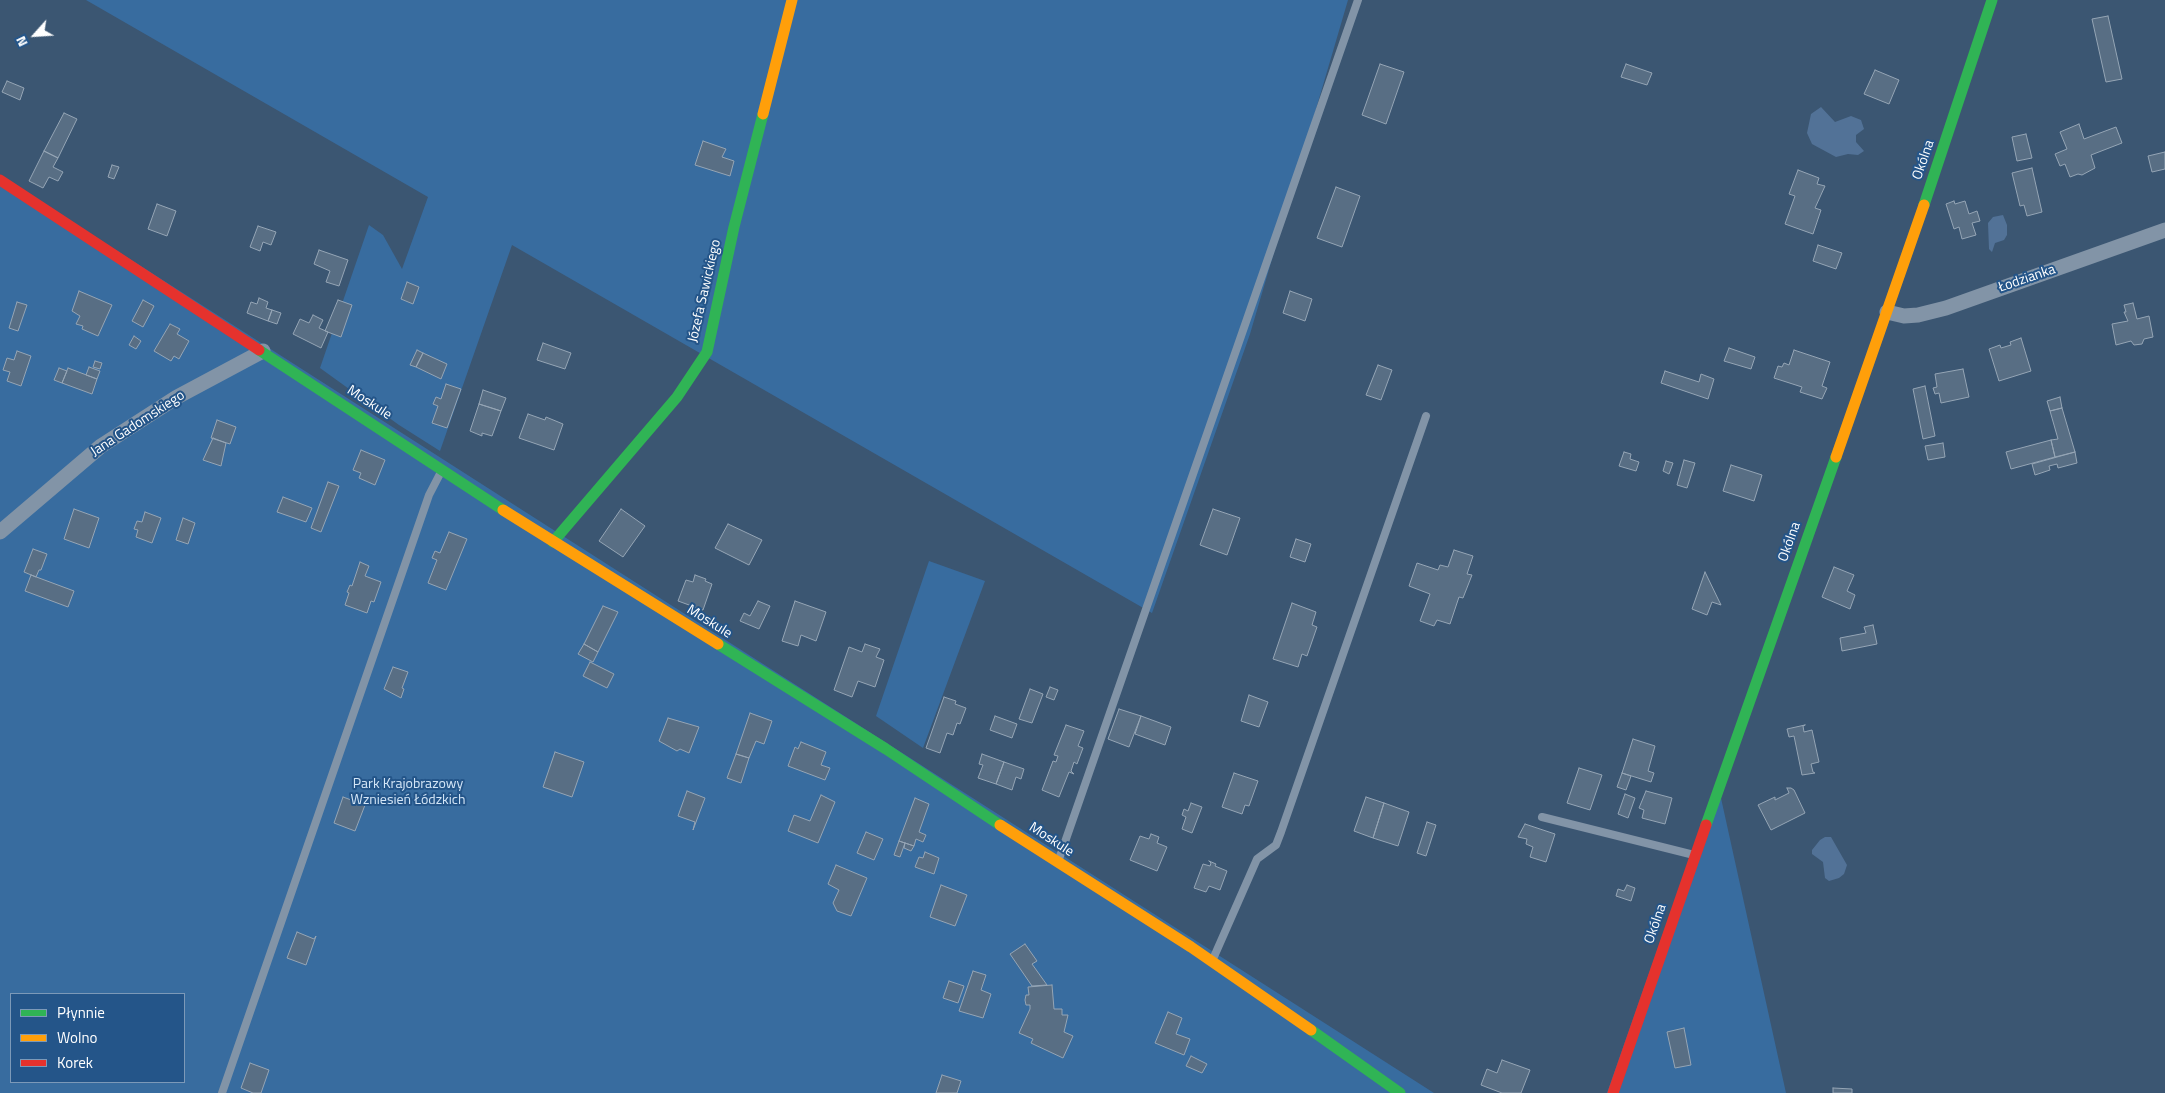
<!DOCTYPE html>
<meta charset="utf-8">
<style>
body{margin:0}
#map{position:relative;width:2165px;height:1093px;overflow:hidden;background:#3b5672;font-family:"Titillium Web",sans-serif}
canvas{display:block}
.legend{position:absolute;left:10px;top:993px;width:175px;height:90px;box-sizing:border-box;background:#245589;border:1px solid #7c99b8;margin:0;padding:6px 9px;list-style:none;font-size:15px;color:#fff}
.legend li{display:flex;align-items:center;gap:10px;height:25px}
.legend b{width:25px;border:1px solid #7c99b8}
.north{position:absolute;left:10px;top:10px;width:50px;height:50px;-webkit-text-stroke:4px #245589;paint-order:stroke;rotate:244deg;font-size:14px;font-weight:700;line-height:20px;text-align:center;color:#fff}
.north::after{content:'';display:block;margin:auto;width:18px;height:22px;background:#fff;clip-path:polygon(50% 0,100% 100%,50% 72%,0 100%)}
</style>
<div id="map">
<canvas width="2165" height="1093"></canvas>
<ul class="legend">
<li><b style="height:6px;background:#30b455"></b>Płynnie</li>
<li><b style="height:6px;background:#ff9f0a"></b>Wolno</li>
<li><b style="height:6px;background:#e5322d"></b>Korek</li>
</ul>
<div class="north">N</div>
</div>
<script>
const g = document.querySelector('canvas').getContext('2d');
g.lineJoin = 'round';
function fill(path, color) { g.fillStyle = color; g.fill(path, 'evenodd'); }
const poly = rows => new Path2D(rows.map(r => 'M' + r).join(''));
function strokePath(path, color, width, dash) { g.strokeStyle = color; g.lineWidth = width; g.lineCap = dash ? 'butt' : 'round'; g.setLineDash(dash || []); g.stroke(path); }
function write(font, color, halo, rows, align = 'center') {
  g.font = font + ' "Titillium Web",sans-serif'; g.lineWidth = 4; g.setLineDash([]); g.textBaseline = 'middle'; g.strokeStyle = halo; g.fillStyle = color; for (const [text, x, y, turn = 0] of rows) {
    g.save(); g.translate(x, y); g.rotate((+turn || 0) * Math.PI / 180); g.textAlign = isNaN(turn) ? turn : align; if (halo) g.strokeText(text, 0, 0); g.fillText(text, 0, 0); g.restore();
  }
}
const green = poly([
 [86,0,1348,0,1250,334,1152,613,512,245,440,451,399,425,320,368,369,225,383,235,402,269,428,197],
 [0,176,1434,1093,0,1093],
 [11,994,184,994,184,1082,11,1082],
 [929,561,985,581,923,748,876,716],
 [1717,780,1786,1093,1607,1093]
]);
const water = poly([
 [1821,107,1835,122,1851,116,1861,120,1864,129,1856,135,1856,142,1864,151,1858,155,1848,154,1836,157,1812,144,1807,133,1811,114],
 [2003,215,2007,225,2007,235,2004,240,1995,243,1992,252,1989,249,1988,223,1993,217],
 [1825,837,1831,837,1847,865,1844,874,1839,878,1829,881,1825,878,1823,862,1812,854,1812,850,1820,840]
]);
const building = poly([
 [2108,16,2122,79,2106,82,2092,19,2108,16],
 [1380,64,1404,72,1386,124,1362,115,1380,64],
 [1626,64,1652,73,1647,85,1621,77,1626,64],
 [1875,70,1899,80,1889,104,1864,94,1875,70],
 [7,81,24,88,20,100,2,92,7,81],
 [64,113,77,119,58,158,44,151,64,113],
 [2079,124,2084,139,2116,127,2122,143,2091,155,2095,168,2082,175,2078,174,2070,177,2065,164,2060,166,2055,154,2067,149,2060,132,2079,124],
 [2026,134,2032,158,2017,161,2012,137,2026,134],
 [703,141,726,149,722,157,734,161,730,176,695,165,703,141],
 [44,151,58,158,53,167,63,172,58,181,49,177,43,188,29,181,44,151],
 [2165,152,2165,169,2152,172,2148,156,2165,152],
 [112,165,119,167,114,179,108,177,112,165],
 [2032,168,2042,212,2027,216,2024,205,2020,206,2012,173,2032,168],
 [1798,170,1819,178,1817,184,1825,186,1815,208,1821,210,1813,234,1785,224,1795,196,1789,194,1798,170],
 [1336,187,1360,196,1342,247,1317,238,1336,187],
 [1954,201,1955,204,1965,201,1969,214,1977,211,1980,221,1972,223,1976,235,1962,239,1959,227,1954,229,1946,204,1954,201],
 [157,204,176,211,167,236,148,229,157,204],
 [258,226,276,232,271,245,263,242,260,251,250,247,258,226],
 [1818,245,1842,253,1836,269,1813,261,1818,245],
 [319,250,348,260,339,286,326,282,330,271,314,264,319,250],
 [407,282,419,287,413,304,401,299,407,282],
 [79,291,112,305,98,336,82,329,83,326,76,324,80,316,72,311,79,291],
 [1290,291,1312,299,1305,321,1283,313,1290,291],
 [259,298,268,302,266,308,272,310,268,321,247,313,251,302,257,304,259,298],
 [143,300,154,306,143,327,132,321,143,300],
 [338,300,352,305,341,337,325,331,338,300],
 [17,302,27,305,18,331,9,328,17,302],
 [2133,303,2137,319,2149,316,2153,337,2144,339,2142,344,2134,345,2131,341,2116,345,2112,324,2128,321,2124,312,2126,312,2124,305,2133,303],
 [272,310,281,313,277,324,268,321,272,310],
 [313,315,323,320,319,328,328,332,321,348,293,334,300,319,309,323,313,315],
 [170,324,180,329,177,334,189,341,179,359,174,356,171,361,154,351,170,324],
 [134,336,141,341,136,349,129,345,134,336],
 [2021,338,2031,371,1999,381,1989,349,2000,345,2001,348,2011,345,2010,342,2021,338],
 [543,343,571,353,565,369,537,360,543,343],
 [1729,348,1755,357,1751,369,1724,361,1729,348],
 [417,350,423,353,416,367,410,365,417,350],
 [1794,350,1830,362,1822,386,1827,388,1822,399,1800,392,1802,387,1774,378,1778,366,1782,367,1784,363,1789,365,1794,350],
 [17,351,31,356,21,386,7,381,10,372,3,370,7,358,14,360,17,351],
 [423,353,447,364,441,379,416,367,423,353],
 [95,361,102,363,100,369,93,367,95,361],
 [1378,365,1392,370,1381,400,1366,395,1378,365],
 [89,367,100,371,97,379,86,375,89,367],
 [59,368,67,371,62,383,54,380,59,368],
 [68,368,97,379,92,394,62,383,68,368],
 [1963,369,1969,397,1941,403,1939,393,1935,394,1933,388,1937,387,1935,374,1963,369],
 [1665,371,1699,382,1701,374,1714,379,1708,399,1661,383,1665,371],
 [446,384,461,389,447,428,432,423,438,406,433,404,436,397,441,399,446,384],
 [1925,386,1935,436,1923,439,1913,389,1925,386],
 [483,390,506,398,501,411,479,404,483,390],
 [2060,397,2062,408,2050,411,2047,401,2060,397],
 [479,404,501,411,492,436,482,433,482,436,470,431,479,404],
 [2062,408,2075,452,2055,457,2051,440,2058,439,2050,411,2062,408],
 [528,414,545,420,546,417,563,424,554,450,519,438,528,414],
 [217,420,236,427,230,444,211,438,217,420],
 [213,438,226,443,221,466,203,460,213,438],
 [2051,440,2055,457,2011,469,2006,452,2051,440],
 [1943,443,1945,457,1928,460,1925,446,1943,443],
 [361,450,385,460,375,485,359,478,361,473,353,470,361,450],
 [1624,452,1631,454,1630,459,1639,462,1636,471,1619,466,1624,452],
 [2075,452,2077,463,2058,468,2057,464,2049,466,2050,470,2035,475,2032,464,2075,452],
 [1684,460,1695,463,1687,488,1677,485,1684,460],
 [1666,461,1673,463,1669,474,1663,471,1666,461],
 [1731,465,1762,475,1754,501,1723,491,1731,465],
 [328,482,339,486,321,532,311,528,328,482],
 [283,497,312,508,306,522,277,512,283,497],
 [74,509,99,518,89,548,64,539,74,509],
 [621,509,645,526,623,557,599,541,621,509],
 [1213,509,1240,518,1227,555,1200,545,1213,509],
 [145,512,161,518,152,543,136,537,138,530,134,529,137,521,142,522,145,512],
 [183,518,195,523,188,544,176,540,183,518],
 [728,524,762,540,749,565,715,548,728,524],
 [449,532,467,539,446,590,428,583,437,560,432,558,435,551,440,553,449,532],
 [1296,539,1311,544,1305,562,1290,557,1296,539],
 [33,549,47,554,41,570,39,570,36,577,24,572,33,549],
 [1454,550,1473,556,1467,574,1472,575,1463,598,1459,597,1450,624,1437,620,1434,626,1420,621,1430,594,1409,586,1417,563,1438,570,1440,565,1448,567,1454,550],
 [360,562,369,566,365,576,381,582,374,602,371,601,367,613,345,605,349,593,347,592,350,585,352,586,360,562],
 [1834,567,1854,575,1847,591,1855,595,1850,609,1822,597,1834,567],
 [1705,572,1721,605,1712,602,1707,615,1692,609,1705,572],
 [31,575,74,591,68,607,25,591,31,575],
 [695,575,706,579,705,581,712,584,703,610,678,601,686,580,693,582,695,575],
 [758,601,770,606,759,629,740,621,744,613,750,616,758,601],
 [795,601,826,612,816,641,801,635,798,646,782,641,795,601],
 [1292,603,1316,612,1312,625,1317,627,1307,656,1302,654,1298,667,1273,659,1292,603],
 [603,606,618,612,598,652,584,644,603,606],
 [1873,625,1877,644,1842,651,1840,638,1866,633,1864,627,1873,625],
 [584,644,598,652,593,662,578,654,584,644],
 [865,644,880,649,876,657,884,660,875,687,858,681,852,697,834,690,849,647,862,652,865,644],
 [590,662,614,674,607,688,583,676,590,662],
 [393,667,408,672,402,688,404,689,401,698,384,689,393,667],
 [1050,687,1058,690,1054,700,1046,697,1050,687],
 [1030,689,1043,694,1032,723,1019,719,1030,689],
 [1249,695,1268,702,1259,727,1241,721,1249,695],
 [944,697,956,701,955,704,966,708,960,724,957,723,953,735,947,733,940,753,926,748,944,697],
 [1119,709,1141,716,1129,747,1108,739,1119,709],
 [750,713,772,721,764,744,756,741,749,758,736,754,750,713],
 [995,716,1017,724,1012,738,990,730,995,716],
 [1141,716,1171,727,1165,745,1135,734,1141,716],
 [668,718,699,727,689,753,680,749,677,751,659,741,668,718],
 [1066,725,1084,731,1078,746,1083,748,1077,764,1074,762,1071,771,1074,774,1069,772,1059,797,1042,790,1053,761,1056,762,1058,756,1054,755,1066,725],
 [1805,725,1803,726,1804,732,1812,730,1819,762,1811,764,1813,772,1815,773,1802,775,1794,736,1789,737,1787,729,1805,725],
 [1633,739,1655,746,1648,771,1654,773,1651,782,1622,773,1633,739],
 [801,742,826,752,821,765,830,768,825,780,788,766,795,747,798,749,801,742],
 [555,752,584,762,572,797,543,787,555,752],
 [736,754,749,758,741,783,727,778,736,754],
 [982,754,1004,762,996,784,978,778,983,765,979,764,982,754],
 [1004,762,1024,769,1021,779,1016,777,1012,790,996,784,1004,762],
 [1579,768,1602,775,1590,810,1567,803,1579,768],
 [1234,773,1258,781,1249,806,1245,805,1242,814,1222,807,1234,773],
 [1622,773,1631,776,1626,790,1617,787,1622,773],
 [1787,788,1791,788,1794,790,1805,813,1771,830,1758,805,1775,797,1775,800,1789,793,1787,788],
 [687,791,705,798,693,830,695,822,678,816,687,791],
 [1646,791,1672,798,1665,824,1642,818,1644,810,1639,808,1646,791],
 [1625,794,1635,798,1628,818,1618,814,1625,794],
 [821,795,835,802,818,843,788,831,794,815,810,821,821,795],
 [343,797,365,805,355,831,334,823,343,797],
 [1366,797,1384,803,1373,838,1354,831,1366,797],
 [915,798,929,804,919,832,926,835,923,842,916,839,914,846,899,841,915,798],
 [1191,803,1202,807,1192,833,1182,829,1186,817,1182,815,1184,809,1188,811,1191,803],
 [1384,803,1409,812,1398,846,1373,838,1384,803],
 [1427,822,1436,825,1426,856,1417,853,1427,822],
 [1525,824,1555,834,1546,862,1530,857,1533,847,1526,844,1527,839,1518,837,1525,824],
 [866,832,883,839,874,860,857,853,866,832],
 [1151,834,1159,837,1157,843,1167,847,1157,871,1130,860,1140,836,1149,839,1151,834],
 [899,841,905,843,900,857,894,855,899,841],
 [905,843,914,846,911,851,904,848,905,843],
 [925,852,939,858,934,874,915,867,919,857,923,858,925,852],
 [1209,861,1216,864,1215,866,1227,871,1220,890,1209,886,1206,892,1194,888,1203,864,1210,866,1211,863,1209,861],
 [836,865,867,878,851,916,837,911,833,903,839,890,828,884,836,865],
 [941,885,967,895,955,926,930,917,941,885],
 [1627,885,1635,888,1631,901,1616,896,1618,889,1624,891,1627,885],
 [297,932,314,939,316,936,306,965,287,958,297,932],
 [1025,944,1037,961,1032,964,1047,985,1032,986,1010,954,1025,944],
 [973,971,986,975,981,990,991,994,983,1018,959,1011,973,971],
 [949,981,964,986,958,1003,943,998,949,981],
 [1052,985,1054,1009,1062,1009,1062,1015,1068,1015,1064,1032,1073,1036,1063,1058,1033,1044,1031,1043,1033,1039,1019,1033,1030,1009,1030,1005,1026,1005,1025,1000,1026,995,1029,995,1028,987,1052,985],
 [1168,1012,1182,1018,1176,1034,1190,1039,1184,1055,1155,1043,1168,1012],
 [1684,1028,1691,1065,1675,1068,1667,1032,1684,1028],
 [1191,1056,1207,1064,1202,1073,1186,1066,1191,1056],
 [1502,1060,1530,1070,1521,1093,1502,1093,1481,1085,1487,1069,1497,1073,1502,1060],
 [250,1063,269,1070,261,1093,253,1093,241,1088,250,1063],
 [942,1075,961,1081,957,1093,936,1093,942,1075],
 [1833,1088,1852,1089,1852,1093,1833,1093,1833,1088]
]);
const lane = poly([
 [1542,817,1694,855],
 [1058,862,1358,0],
 [1213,959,1257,859,1276,845,1281,832,1426,416],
 [222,1093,429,495,442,470]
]);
const street = poly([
 [1887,312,1904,316,1918,315,1946,308,2165,230],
 [0,532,101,446,177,397,263,351]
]);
const fast = poly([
 [1924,205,1992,0],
 [259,350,503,510],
 [553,542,677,397,707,352,734,227,763,114],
 [718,644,886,749,1000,825],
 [1706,825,1836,457],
 [1311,1030,1400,1093]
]);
const slow = poly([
 [763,114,792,0],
 [1836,457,1924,205],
 [503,510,718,644],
 [1000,825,1191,947,1311,1030]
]);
const jam = poly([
 [0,180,259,350],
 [1613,1093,1706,825]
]);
const streetNames = [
 ["Okólna",1924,160,-71],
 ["Łodzianka",2027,279,-19],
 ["Józefa Sawickiego",705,291,-77],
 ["Moskule",369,403,33],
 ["Jana Gadomskiego",138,424,-33],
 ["Okólna",1790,542,-70],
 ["Moskule",709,622,32],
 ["Moskule",1051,840,33],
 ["Okólna",1656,924,-71]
];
const parkNames = [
 ["Park Krajobrazowy",408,785],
 ["Wzniesień Łódzkich",408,801]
];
fill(green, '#386c9f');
fill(water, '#527297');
fill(building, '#586e84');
strokePath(building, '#95a5b5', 1);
strokePath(lane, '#8294a7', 8);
strokePath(street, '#8294a7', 15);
strokePath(fast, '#30b455', 11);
strokePath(slow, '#ff9f0a', 11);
strokePath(jam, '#e5322d', 11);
write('14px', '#fff', '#245589', streetNames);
write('14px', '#d4e6f7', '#245589', parkNames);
</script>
